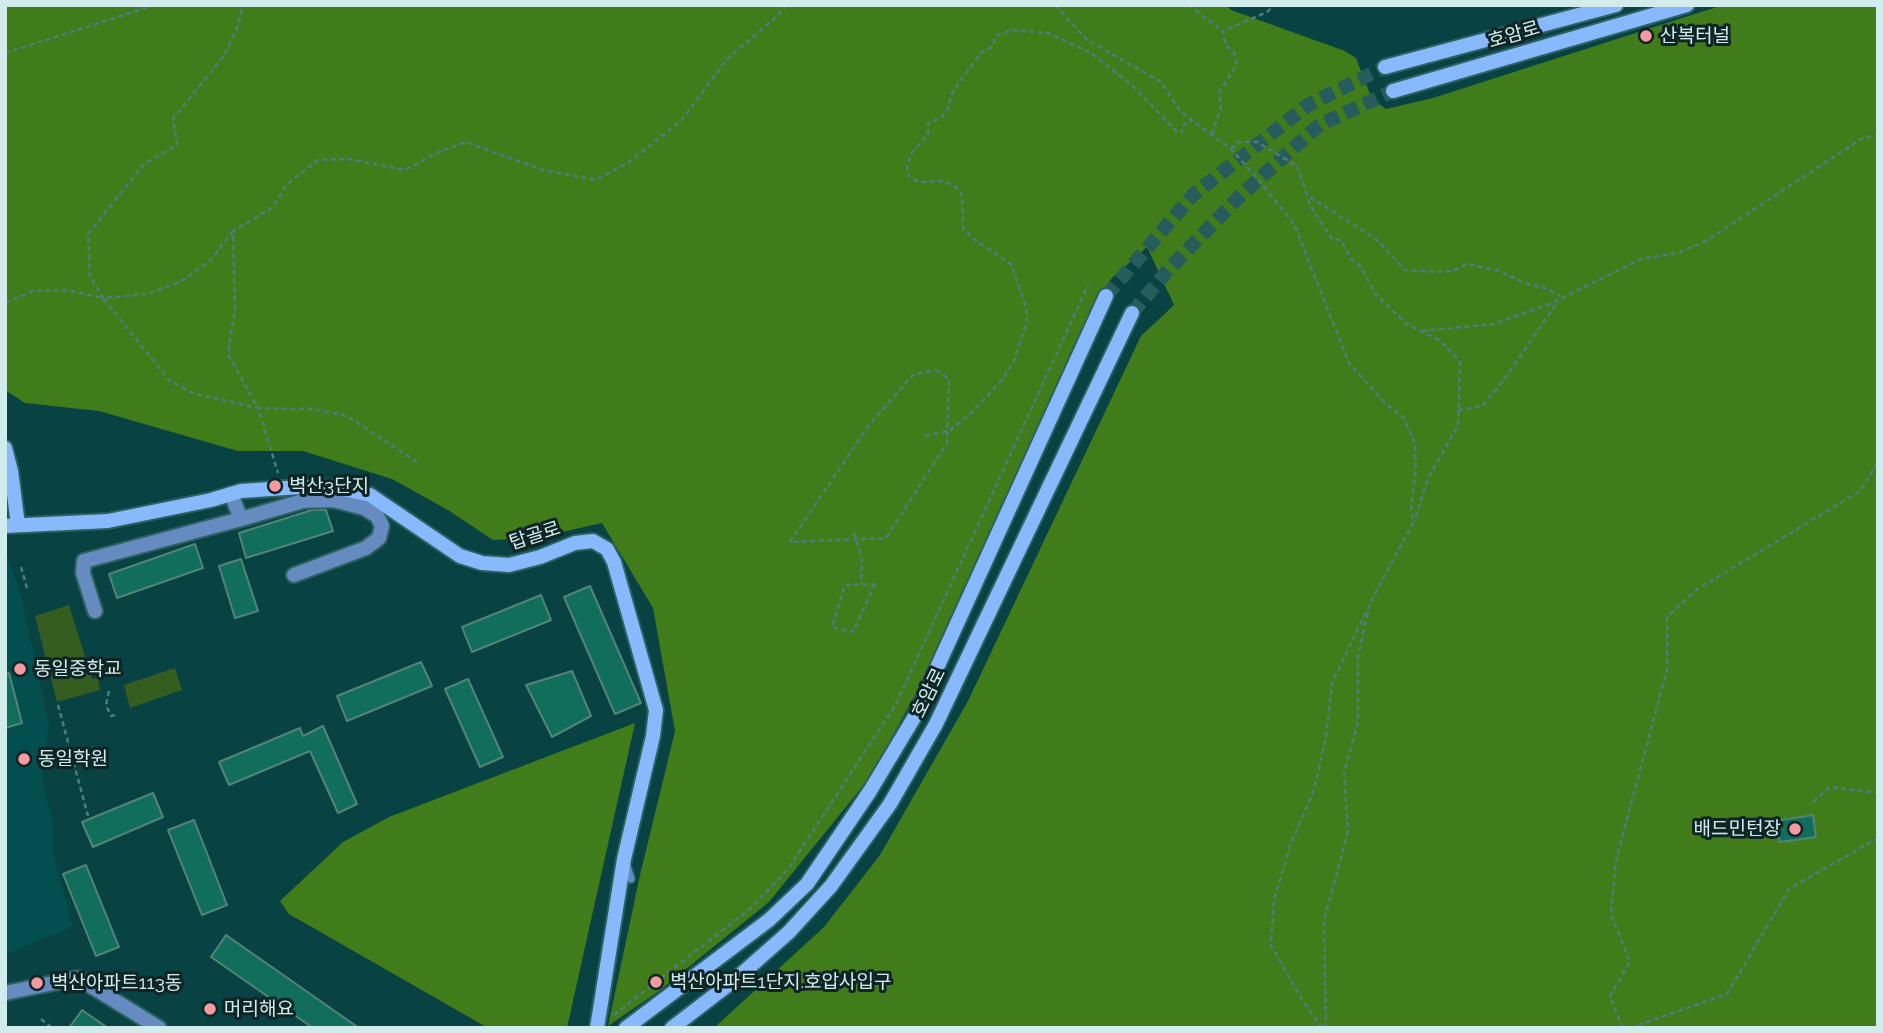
<!DOCTYPE html>
<meta charset="utf-8">
<style>
body{margin:0}
#map{position:relative;width:1883px;height:1033px;overflow:hidden;background:#094242;font-family:Raleway,sans-serif}
canvas{display:block}
.frame{position:absolute;inset:0;border:7px solid #d2ecec;pointer-events:none}
</style>
<div id="map">
<canvas width="1883" height="1033"></canvas>
<div class="frame"></div>
</div>
<script>
const g = document.querySelector('canvas').getContext('2d');
g.lineJoin = 'round';
function fill(path, color) { g.fillStyle = color; g.fill(path, 'evenodd'); }
const poly = rows => new Path2D(rows.map(r => 'M' + r).join(''));
function strokePath(path, color, width, dash) { g.strokeStyle = color; g.lineWidth = width; g.lineCap = dash ? 'butt' : 'round'; g.setLineDash(dash || []); g.stroke(path); }
function write(font, color, halo, rows, align = 'center') {
  g.font = font + ' Raleway,"Noto Sans KR",sans-serif'; g.lineWidth = 6; g.setLineDash([]); g.textBaseline = 'middle'; g.strokeStyle = halo; g.fillStyle = color; for (const [text, x, y, turn = 0] of rows) {
    g.save(); g.translate(x, y); g.rotate((+turn || 0) * Math.PI / 180); g.textAlign = isNaN(turn) ? turn : align; if (halo) g.strokeText(text, 0, 0); g.fillText(text, 0, 0); g.restore();
  }
}
const built = poly([
 [5,548,22,598,49,725,42,767,43,784,53,824,53,854,73,926,5,955]
]);
const green = poly([
 [69,605,92,679,98,678,100,690,57,702,35,616],
 [175,668,182,690,130,708,124,685]
]);
const forest = poly([
 [5,5,1227,5,1231,10,1345,51,1356,58,1372,99,1386,109,1433,98,1723,5,1878,5,1878,1028,714,1028,824,927,880,855,968,701,1141,336,1174,305,1147,247,1111,279,1070,353,1024,472,964,604,871,776,769,902,659,991,608,1026,640,875,675,731,653,608,602,523,535,538,493,540,448,510,392,479,303,451,238,451,99,411,25,403,5,390],
 [635,723,567,1028,488,1028,289,914,280,901,343,842,389,817]
]);
const building = poly([
 [312,510,326,510,333,531,246,558,239,533,312,510],
 [195,544,203,568,117,598,109,574,195,544],
 [241,559,258,611,235,618,219,566,241,559],
 [590,586,641,703,615,714,564,597,590,586],
 [541,595,551,620,472,652,462,627,541,595],
 [421,662,432,686,347,721,337,696,421,662],
 [572,671,591,716,552,737,526,685,572,671],
 [9,673,22,723,5,728,5,674,9,673],
 [468,679,503,757,480,767,445,689,468,679],
 [323,726,357,804,338,813,310,751,229,785,219,762,300,728,303,736,323,726],
 [153,793,163,817,93,847,82,822,153,793],
 [1813,815,1816,837,1780,842,1775,821,1813,815],
 [194,820,227,905,202,915,168,830,194,820],
 [86,865,119,947,96,956,63,874,86,865],
 [226,935,359,1028,313,1028,211,957,226,935],
 [82,1010,108,1028,69,1028,82,1010]
]);
const secondaryTunnel = poly([
 [1106,296,1193,195,1308,105,1385,67],
 [1132,313,1168,270,1240,196,1319,125,1393,91]
]);
const path = poly([
 [1055,5,1087,40,1161,82,1181,112,1231,149,1256,177,1294,224,1349,363,1385,403,1404,418,1415,444,1416,469,1411,508,1413,523,1370,603,1358,657,1358,722,1344,773,1348,831,1324,921,1326,1028],
 [1188,5,1223,31],
 [5,53,155,5],
 [1212,134,1221,107,1219,92,1237,64,1234,53,1226,45,1223,31,1267,12,1275,5],
 [1231,149,1237,142,1257,142,1297,166,1311,207,1332,239,1341,240,1351,259,1361,267,1376,295,1408,325,1439,340,1460,361,1458,426,1428,478,1414,521],
 [1310,197,1376,239,1405,270,1435,272,1453,271,1467,264,1500,271,1524,283,1545,288,1560,296],
 [233,231,211,260,180,282,147,294,103,298,90,276,88,234,144,164,177,145,173,119,223,57,238,26,243,5],
 [5,303,33,291,66,290,103,298,169,380,192,393,258,408,278,473],
 [1422,331,1494,324,1552,303,1641,259,1678,253,1706,241,1861,139,1878,134],
 [1878,346,1878,364],
 [936,370,949,379,947,443,886,538,790,542,869,425,913,375,936,370],
 [1458,410,1482,406,1500,385,1558,301],
 [925,436,951,430,973,411,1002,380,1014,361,1027,321,1026,307,1011,264,975,240,963,228,962,195,959,189,944,181,919,182,909,177,907,167,911,154,928,134,928,123,941,118,948,108,952,93,981,52,992,47,997,35,1012,30,1048,33,1091,53,1134,87,1175,130,1182,133,1182,126,1192,121],
 [417,462,347,416,313,409,258,408,228,354,235,308,233,231,273,207,287,184,318,160,348,159,405,170,436,153,466,142,543,170,596,180,629,162,681,121,727,59,774,19,787,5],
 [854,533,862,558,861,584],
 [21,567,27,588],
 [875,584,853,632,832,627,845,585,875,584],
 [109,691,106,705,111,716,115,715],
 [58,705,88,816],
 [1813,802,1830,787,1878,793],
 [614,1015,752,907,788,869,896,704,1088,285],
 [41,1019,52,1028],
 [1322,1028,1302,1000,1271,945,1274,900,1291,843,1314,790,1326,737,1332,683,1368,608],
 [1623,1028,1610,996,1630,962,1611,914,1616,860,1667,670,1667,617,1696,590,1860,491,1878,462],
 [1630,1028,1727,994,1789,889,1878,838]
]);
const lane = poly([
 [627,866,631,879]
]);
const street = poly([
 [241,519,303,501,333,500,364,508,377,516,382,526,379,538,366,548,294,575],
 [95,611,83,573,84,561,241,519,231,494],
 [5,993,78,978,159,1028]
]);
const secondary = poly([
 [1385,67,1616,5],
 [1393,91,1687,5],
 [5,448,11,471,18,525],
 [5,526,108,521,211,500,241,491,301,487,339,488,370,495,460,556,482,563,509,565,540,557,575,543,593,541,607,549,614,562,656,710,653,736,624,859,597,1028],
 [626,1028,769,920,807,884,870,791,915,716,1106,296],
 [672,1028,737,978,789,932,831,886,890,804,936,724,1132,313]
]);
const markers = [
 [1646,36,7,"#f49aa0"],
 [275,486,7,"#f49aa0"],
 [20,669,7,"#f49aa0"],
 [24,759,7,"#f49aa0"],
 [1795,829,7,"#f49aa0"],
 [656,982,7,"#f49aa0"],
 [37,983,7,"#f49aa0"],
 [210,1009,7,"#f49aa0"]
];
const streetNames = [
 ["호암로",1514,35,-16],
 ["탑골로",535,536,-18],
 ["호암로",929,693,-64]
];
const poiNames = [
 ["산복터널",1660,36],
 ["벽산3단지",289,486],
 ["동일중학교",34,669],
 ["동일학원",38,759],
 ["배드민턴장",1781,829,"right"],
 ["벽산아파트1단지.호압사입구",670,982],
 ["벽산아파트113동",51,983],
 ["머리해요",224,1009]
];
fill(built, '#034e4f');
fill(green, '#355d1f');
fill(forest, '#407c1a');
fill(building, '#116e5c');
strokePath(building, '#548377', 2);
strokePath(secondaryTunnel, '#275c5c', 14, [14, 7]);
strokePath(lane, '#2d6161', 10);
strokePath(street, '#2d6161', 18);
strokePath(secondary, '#2d6161', 18);
strokePath(path, '#4e7d7d', 2.5, [5, 3.5]);
strokePath(lane, '#658bc0', 7);
strokePath(street, '#658bc0', 14);
strokePath(secondary, '#88b9fc', 14);
for (const [x, y, r, color] of markers) { const dot = new Path2D(); dot.arc(x, y, r, 0, 2 * Math.PI); g.fillStyle = color; g.fill(dot); strokePath(dot, '#0f2425', 2.5); }
write('19px', '#d2ecec', '#0f2425', streetNames);
write('19px', '#d2ecec', '#0f2425', poiNames, 'left');
</script>
